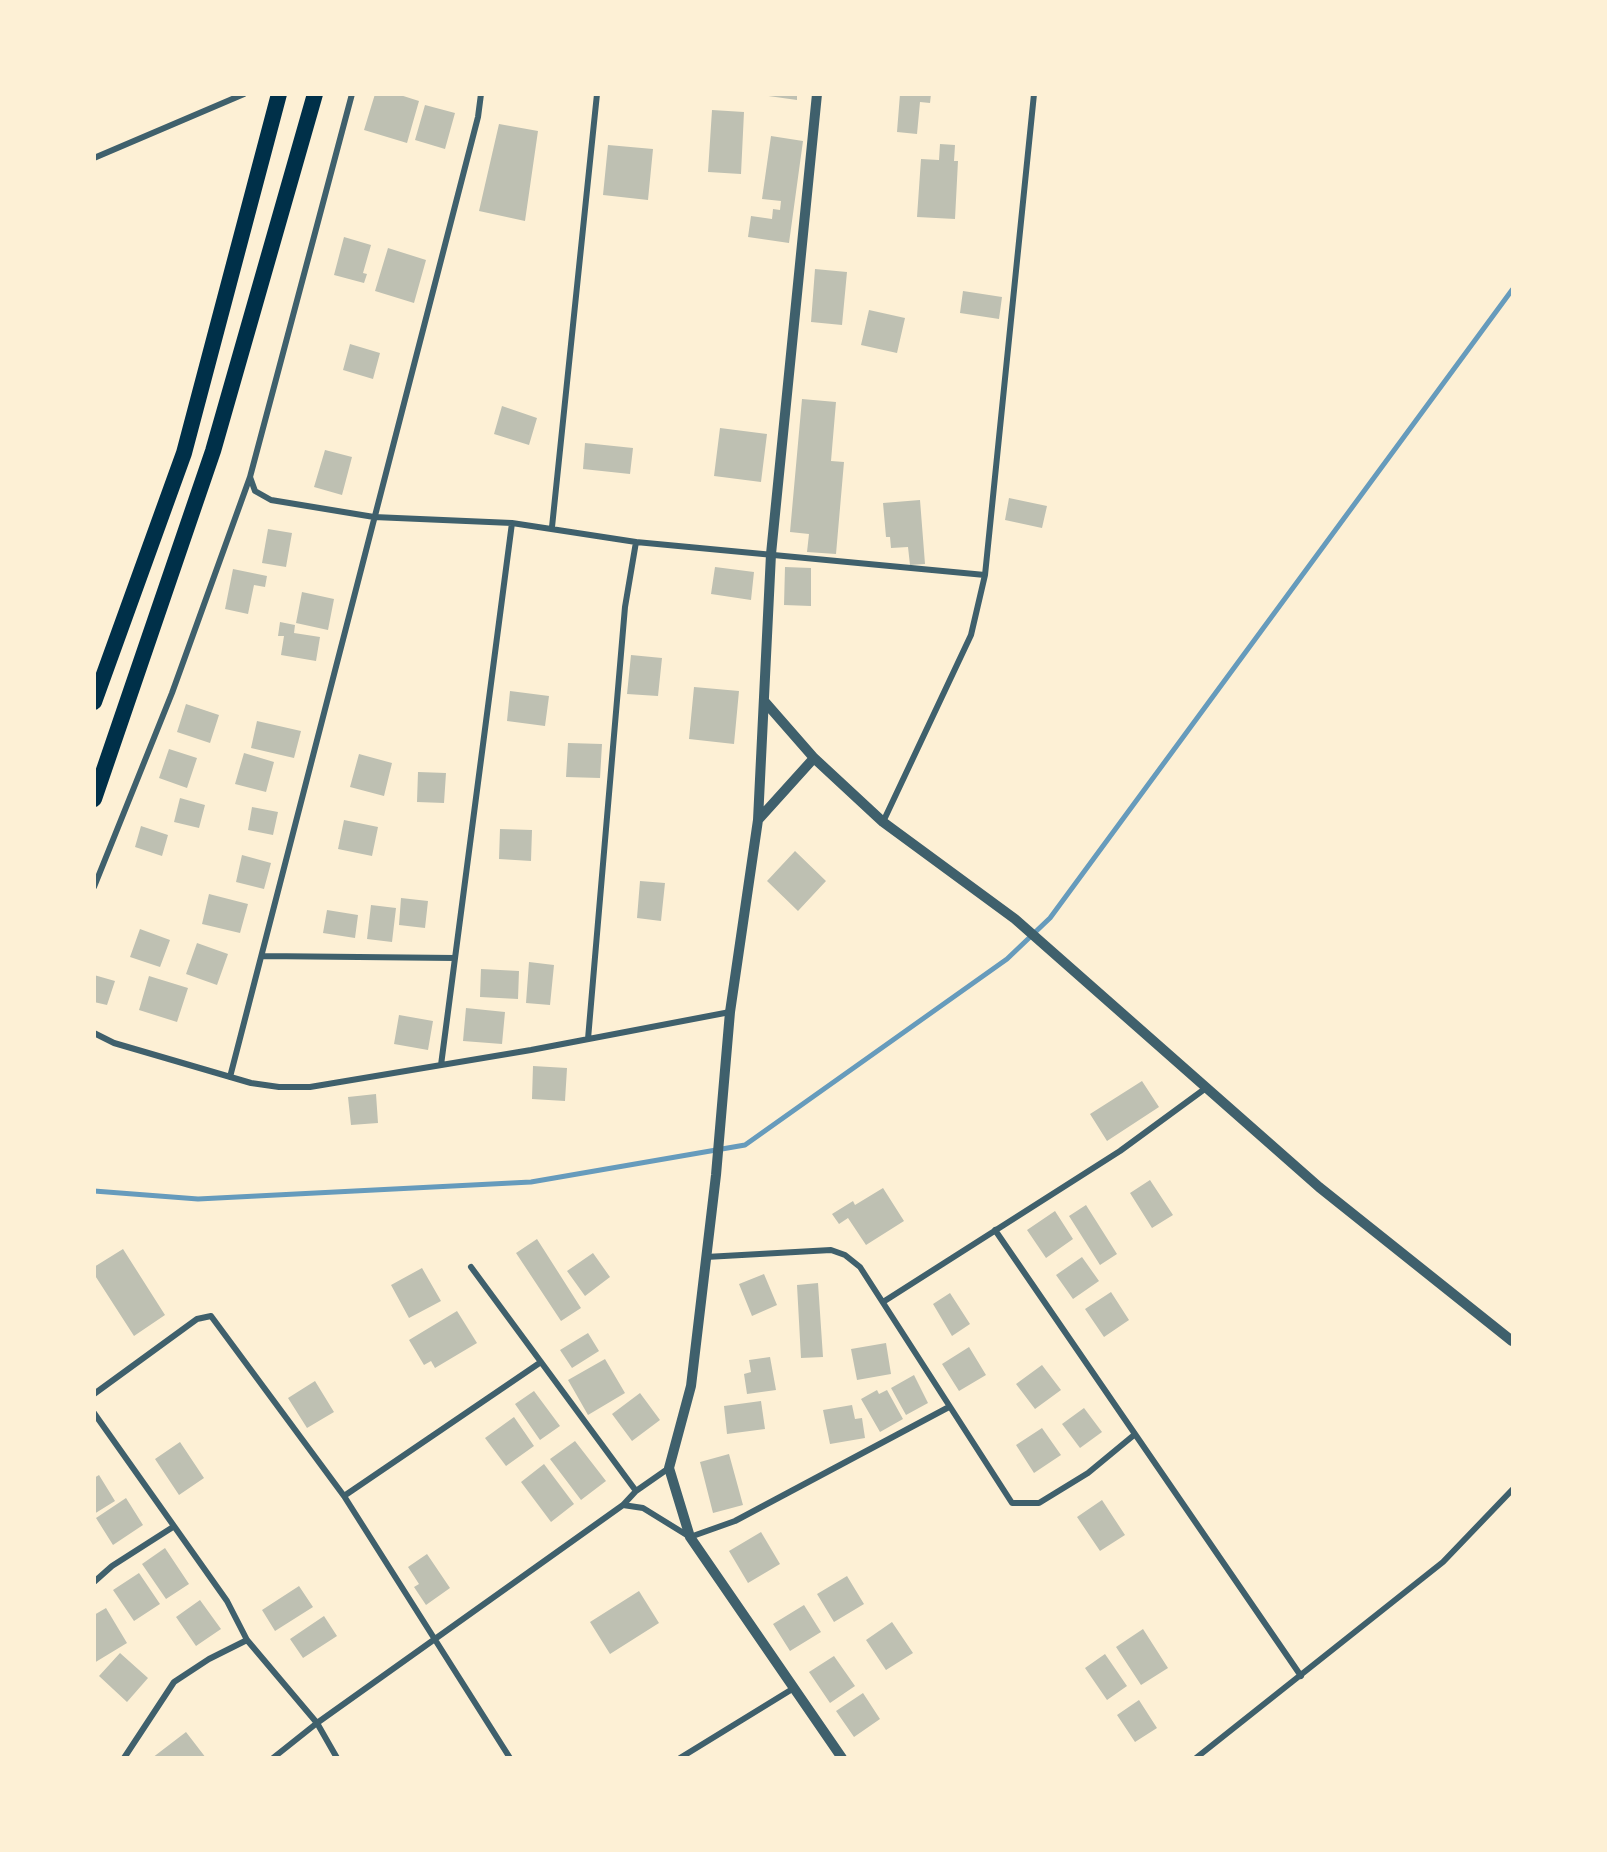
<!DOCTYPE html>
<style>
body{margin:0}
#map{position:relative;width:1607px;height:1852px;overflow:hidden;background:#fdf0d5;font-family:Merriweather,serif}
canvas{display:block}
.frame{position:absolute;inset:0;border:96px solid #fdf0d5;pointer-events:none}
</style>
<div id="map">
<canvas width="1607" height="1852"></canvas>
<div class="frame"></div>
</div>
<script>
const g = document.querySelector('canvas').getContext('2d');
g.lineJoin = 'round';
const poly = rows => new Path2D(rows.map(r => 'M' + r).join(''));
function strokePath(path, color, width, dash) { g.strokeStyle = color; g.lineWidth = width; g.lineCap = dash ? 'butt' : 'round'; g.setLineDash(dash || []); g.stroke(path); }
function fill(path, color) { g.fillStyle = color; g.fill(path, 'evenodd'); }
const stream = poly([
 [94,1191,198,1199,531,1182,745,1145,1007,959,1050,918,1512,290]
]);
const building = poly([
 [375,94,397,94,419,101,407,143,364,130],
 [754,94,797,94,797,100],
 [900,94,931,94,930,103,920,102,917,134,897,132],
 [425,105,455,113,445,149,415,140],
 [712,110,744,112,741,174,708,172],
 [499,124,538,131,525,221,479,211],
 [771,136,803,141,789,243,748,237,751,216,772,219,773,209,780,210,781,201,762,199],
 [940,144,955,145,954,161,958,161,955,219,917,217,921,159,939,160],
 [608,145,653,149,648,200,603,195],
 [344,237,371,245,363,273,367,274,364,283,334,275],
 [388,248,426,260,414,303,375,291],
 [815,269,847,272,842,325,811,322],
 [963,291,1002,297,999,319,960,313],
 [869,310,905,318,897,353,861,345],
 [350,344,380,353,373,379,343,370],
 [802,399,836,402,831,461,844,462,836,554,807,552,809,534,790,532],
 [502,406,537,418,529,445,494,434],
 [720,428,767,434,761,482,714,476],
 [585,443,633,448,630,474,583,469],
 [325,450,352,457,342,495,314,487],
 [1009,498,1047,506,1042,528,1005,520],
 [920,500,925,564,910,565,908,547,891,548,890,537,886,537,883,503],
 [268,529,292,533,286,567,262,563],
 [715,567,754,572,751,600,711,594],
 [785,567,811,568,811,606,784,605],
 [233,569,267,576,265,587,254,585,248,614,225,609],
 [302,592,334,599,328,630,296,623],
 [280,622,295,625,294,633,320,637,316,661,281,655,284,636,278,636],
 [631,655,662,658,658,696,627,694],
 [694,687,739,691,734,744,689,739],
 [510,691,549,696,545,726,507,721],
 [186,704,219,715,210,743,177,732],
 [257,721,301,731,294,758,251,748],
 [568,743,602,744,600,778,566,777],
 [169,749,197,758,187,788,159,778],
 [244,753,274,762,266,792,235,784],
 [359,754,392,763,384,796,350,787],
 [418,772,446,773,444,803,417,802],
 [180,798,205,805,199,828,174,822],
 [252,807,278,812,273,835,248,830],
 [344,820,378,827,372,856,338,849],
 [141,826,168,835,162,856,135,847],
 [500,829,532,830,531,861,499,859],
 [795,851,826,881,798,911,767,881],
 [242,855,271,863,264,889,236,882],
 [640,881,665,883,661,921,637,918],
 [209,894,248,904,240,933,202,924],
 [401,898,428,901,425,928,399,925],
 [371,905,396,908,392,942,367,939],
 [327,910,358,915,355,938,323,933],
 [140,929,170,940,160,967,130,957],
 [197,943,228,954,217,985,186,974],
 [529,962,554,965,550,1005,526,1003],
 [481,969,519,971,518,999,480,997],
 [94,975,115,981,107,1005,94,1002],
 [149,976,188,988,177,1022,139,1010],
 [466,1008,505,1012,502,1044,463,1041],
 [399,1015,433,1021,428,1050,394,1044],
 [533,1066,567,1068,565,1101,532,1099],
 [1142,1081,1159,1107,1107,1141,1090,1114],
 [376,1094,378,1123,351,1125,348,1097],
 [1150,1180,1173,1215,1152,1228,1130,1193],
 [883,1188,904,1221,866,1245,848,1218,839,1224,832,1214,853,1201,855,1205],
 [1086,1205,1117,1254,1100,1265,1069,1216],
 [1055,1211,1073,1239,1046,1258,1027,1230],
 [537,1239,581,1308,561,1321,516,1253],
 [123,1249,165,1315,134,1336,94,1274,94,1267],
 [593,1253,610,1277,585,1296,567,1271],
 [1082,1257,1099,1281,1073,1299,1056,1275],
 [422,1268,441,1301,409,1318,391,1285],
 [764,1274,777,1305,752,1316,739,1284],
 [818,1283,823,1357,801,1358,797,1285],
 [1111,1292,1129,1320,1104,1337,1085,1309],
 [950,1293,970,1324,952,1336,933,1304],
 [457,1311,477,1343,435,1368,431,1361,424,1365,409,1340],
 [588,1333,599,1351,572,1368,560,1350],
 [886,1343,891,1374,857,1380,851,1349],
 [969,1347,986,1375,959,1391,942,1364],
 [770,1357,776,1390,747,1394,744,1374,751,1372,749,1360],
 [605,1359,625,1393,588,1415,568,1380],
 [1042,1365,1061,1390,1035,1409,1016,1384],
 [914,1375,928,1403,906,1415,891,1388],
 [315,1381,334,1412,307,1428,288,1398],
 [877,1390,879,1394,887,1390,903,1419,880,1432,861,1399],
 [534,1391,560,1426,540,1440,515,1404],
 [640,1393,660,1420,632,1441,612,1414],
 [761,1401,765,1429,727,1434,724,1406],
 [852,1405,855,1419,862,1418,865,1438,830,1444,823,1410],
 [1084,1408,1102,1432,1080,1448,1062,1424],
 [514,1417,534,1446,506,1466,485,1438],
 [1042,1428,1061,1455,1034,1473,1016,1445],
 [575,1441,606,1481,581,1500,550,1459],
 [180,1442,204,1478,179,1495,155,1459],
 [729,1454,743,1505,713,1513,700,1462],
 [544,1464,574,1504,551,1522,521,1482],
 [99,1475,115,1501,94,1514,94,1478],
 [126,1498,143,1525,113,1545,96,1518],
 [1102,1500,1125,1535,1100,1551,1077,1517],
 [761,1532,780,1564,748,1583,729,1551],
 [165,1548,189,1584,166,1599,142,1564],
 [427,1554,450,1588,426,1605,414,1587,419,1584,408,1567],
 [139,1573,160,1604,134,1621,113,1590],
 [847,1576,864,1604,834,1622,817,1594],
 [299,1586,313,1607,275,1631,262,1610],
 [639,1591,659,1623,610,1654,590,1622],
 [200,1600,221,1629,196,1646,176,1617],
 [804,1605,821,1632,790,1651,773,1624],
 [106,1608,127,1643,94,1663,94,1615],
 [324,1616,337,1636,303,1658,290,1639],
 [892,1622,913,1653,886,1670,866,1640],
 [1143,1629,1168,1668,1141,1685,1116,1647],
 [120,1653,148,1678,127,1702,99,1676],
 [1105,1654,1127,1686,1107,1700,1085,1668],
 [834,1656,855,1686,830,1703,809,1672],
 [863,1693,880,1719,854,1737,836,1711],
 [1139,1700,1157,1728,1135,1742,1117,1715],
 [186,1732,206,1758,152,1758]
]);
const minor = poly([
 [352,94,250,477,255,491,271,500,374,517,512,523,636,542,985,575],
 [94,158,244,94],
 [552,527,597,94],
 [883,822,971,635,985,575,1034,94],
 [94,887,172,693,250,477],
 [262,956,455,958],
 [94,1033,114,1043,251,1083,279,1087,310,1087,531,1050,730,1012],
 [588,1039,625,607,636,542],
 [441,1065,512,523],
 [230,1077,478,117,481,94],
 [995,1230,1301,1676],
 [706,1257,831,1250,845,1255,860,1267,1012,1503,1039,1503,1088,1473,1134,1435],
 [471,1267,636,1491],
 [883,1302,1120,1151,1206,1088],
 [94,1394,197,1319,211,1316,344,1496,510,1758],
 [94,1413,227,1601,247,1640,317,1723,337,1758],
 [344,1496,541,1362],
 [623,1505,643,1508,690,1537,735,1521,949,1407],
 [94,1582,112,1566,173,1527],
 [124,1758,174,1682,209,1659,247,1640],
 [273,1758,317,1723,623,1505,636,1491,669,1468],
 [680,1758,794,1688],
 [1196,1758,1443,1562,1512,1490]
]);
const tertiary = poly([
 [817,94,771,554,758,820,730,1012,716,1175,691,1386,669,1468,690,1537,842,1758],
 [765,702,814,758,883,822,1015,919,1319,1187,1512,1341],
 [758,820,814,758]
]);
const trunk = poly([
 [94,702,184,453,279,94],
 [94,799,213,451,315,94]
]);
strokePath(stream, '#669bbc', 5);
fill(building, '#bec0b2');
strokePath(minor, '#3f606c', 6);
strokePath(tertiary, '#3f606c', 10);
strokePath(trunk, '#003049', 16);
</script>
